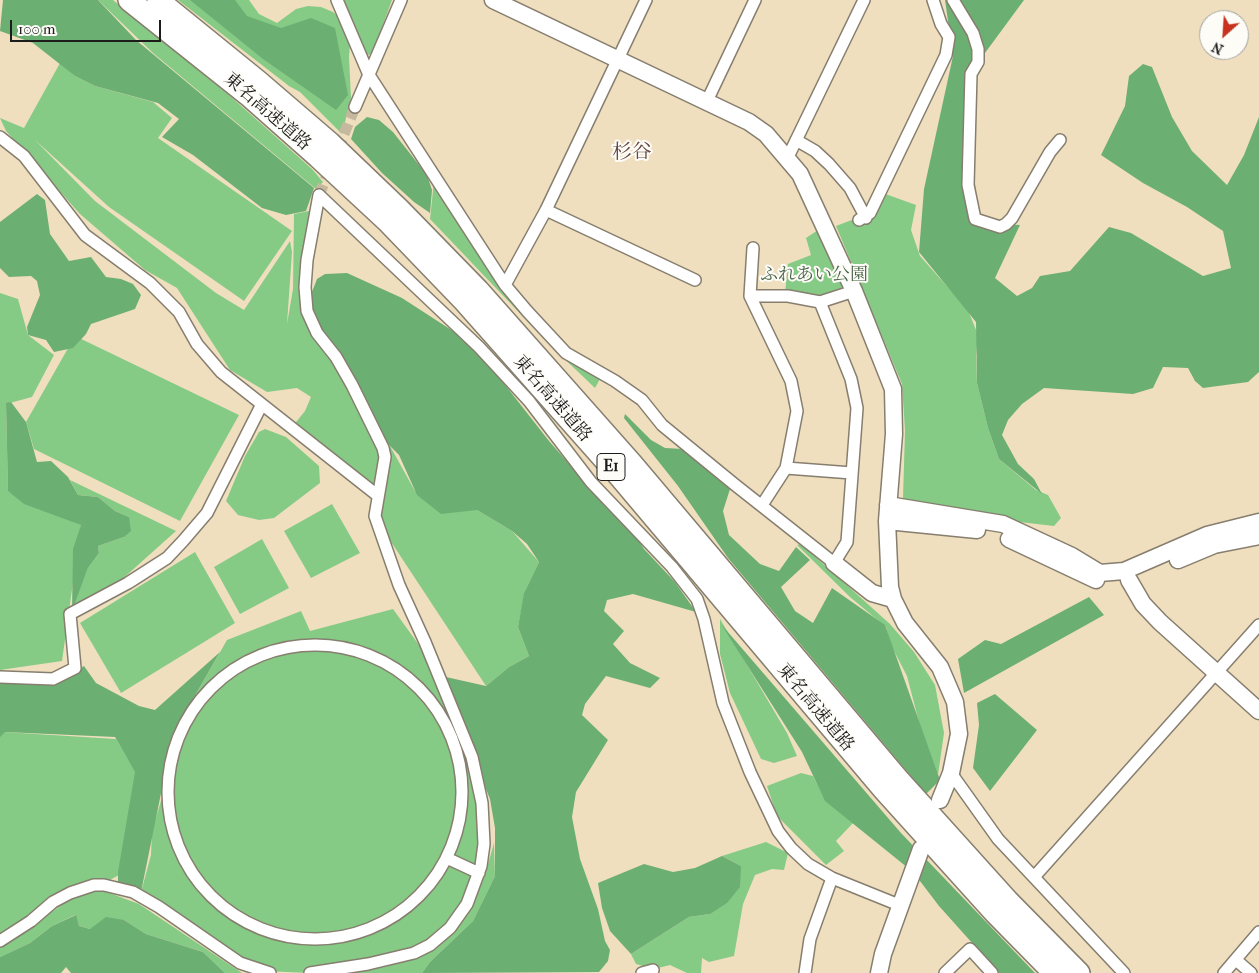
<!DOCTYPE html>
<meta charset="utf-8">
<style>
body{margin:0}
#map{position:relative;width:1259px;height:973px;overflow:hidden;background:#f0dfbf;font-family:"IM FELL French Canon",serif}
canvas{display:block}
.north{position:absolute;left:1199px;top:10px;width:50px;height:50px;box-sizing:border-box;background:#fdfcf7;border:1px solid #a3a29f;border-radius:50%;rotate:206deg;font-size:14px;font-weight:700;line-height:20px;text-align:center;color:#1c1c1c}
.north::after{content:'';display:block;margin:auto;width:18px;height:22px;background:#c8321e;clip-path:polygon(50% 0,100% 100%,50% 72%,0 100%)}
.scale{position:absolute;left:10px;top:20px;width:151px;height:22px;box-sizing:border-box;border:2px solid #1c1c1c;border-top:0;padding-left:6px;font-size:15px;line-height:18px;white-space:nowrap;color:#1c1c1c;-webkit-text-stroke:4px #fdfcf7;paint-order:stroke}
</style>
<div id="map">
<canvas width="1259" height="973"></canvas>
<div class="north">N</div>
<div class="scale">100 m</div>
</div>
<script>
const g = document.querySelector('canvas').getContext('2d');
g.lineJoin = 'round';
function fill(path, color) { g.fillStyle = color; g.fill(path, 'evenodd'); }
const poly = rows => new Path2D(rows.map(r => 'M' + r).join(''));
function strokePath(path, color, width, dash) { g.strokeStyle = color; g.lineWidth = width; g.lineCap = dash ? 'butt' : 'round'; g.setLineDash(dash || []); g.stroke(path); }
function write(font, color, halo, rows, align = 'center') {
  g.font = font + ' "IM FELL French Canon","Noto Serif JP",serif'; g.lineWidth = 4; g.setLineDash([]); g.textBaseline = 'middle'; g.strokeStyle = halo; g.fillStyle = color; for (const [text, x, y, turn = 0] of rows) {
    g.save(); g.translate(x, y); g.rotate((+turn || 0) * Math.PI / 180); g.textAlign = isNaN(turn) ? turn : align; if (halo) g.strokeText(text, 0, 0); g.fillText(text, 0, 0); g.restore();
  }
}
const green = poly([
 [98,0,113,0,230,96,312,169,323,182,316,189,153,53],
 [178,0,249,0,259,14,277,23,296,9,308,6,321,7,333,12,342,20,350,44,349,57,351,98,342,134,300,92,289,86],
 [341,0,392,0,373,52,367,56],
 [60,63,75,76,95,86,153,102,172,118,158,138,292,231,244,301,109,207,35,140,95,201,216,293,244,310,290,241,292,252,287,324,293,289,294,214,314,210,308,290,339,370,384,450,377,495,292,427,305,411,311,397,297,388,267,392,230,370,177,288,145,270,80,214,6,131,0,118,24,128],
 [434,181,532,323,601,377,595,388,553,348,430,219],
 [880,192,916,205,911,230,920,256,968,310,978,335,976,355,977,383,988,428,999,459,1036,490,1048,495,1061,518,1054,526,976,517,911,504,903,498,905,431,902,384,836,226,870,213],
 [818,230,843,285,839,292,821,300,785,293,788,264,811,255,806,238],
 [0,293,18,299,28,335,54,355,32,397,6,404,8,491,81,525,62,661,0,670],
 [75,336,239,415,180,521,34,449,26,422],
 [265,429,286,437,319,466,320,483,274,518,259,520,238,515,226,501,245,456,259,432],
 [390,446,415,491,477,510,512,531,539,562,525,591,518,627,529,656,509,667,486,686,376,519],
 [70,480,176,531,119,582,70,614,88,568,99,553,98,546,124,537,129,517,115,511,98,497,78,495],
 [332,504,360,553,311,578,284,531],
 [262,539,289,588,240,614,214,567],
 [801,544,890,624,914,652,935,685,944,733,938,775,920,726,907,676,890,643,886,627,850,597,797,545],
 [195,552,235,623,121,693,80,623],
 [393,609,429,659,472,757,484,844,456,921,424,948,310,973,264,971,140,896,151,855,152,831,169,774,171,744,181,720,227,640,301,611,310,631],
 [720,619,787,733,797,756,774,763,761,759,730,693,720,654],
 [4,732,116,739,136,773,119,875,86,893,104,891,139,904,242,973,225,973,203,952,146,934,124,920,90,929,79,926,75,915,52,926,30,943,0,957,0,942,63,905,0,938,0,733],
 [801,773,813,776,823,796,854,822,836,841,844,851,826,865,777,816,767,786],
 [766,842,788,853,784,870,772,869,755,875,743,904,734,956,709,962,702,958,701,973,687,973,670,965,654,969,636,964,631,954,689,917,710,914,741,866,722,856],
 [494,843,495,876,473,921,430,962,422,973,343,973,385,967,436,949,455,930,470,909,485,875]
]);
const forest = poly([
 [3,0,98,0,136,40,314,188,306,211,286,215,262,208,193,155,162,137,179,119,158,103,95,86,75,76,33,43,0,31],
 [190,0,235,0,247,16,281,28,311,18,335,28,348,95,336,110,263,59],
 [945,0,1024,0,985,53,973,33,978,49,970,118,978,223,1020,225,995,278,1017,296,1032,288,1040,276,1070,271,1109,227,1131,233,1203,276,1231,268,1223,231,1187,207,1143,183,1101,155,1125,106,1129,76,1143,64,1152,67,1172,117,1192,151,1227,185,1244,155,1259,117,1259,372,1248,382,1203,388,1195,381,1188,368,1163,367,1153,388,1133,394,1044,388,1022,404,1008,420,1002,435,1018,464,1034,479,1042,494,999,459,988,428,977,383,976,322,919,252,924,189,953,56],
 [367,117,379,120,393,132,427,175,432,190,430,213,414,202,382,173,351,139,355,127],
 [37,194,45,200,50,234,69,261,91,257,106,277,121,279,133,284,141,295,135,309,91,324,86,334,73,348,54,352,46,340,28,335,27,327,40,295,37,281,31,276,9,277,0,268,0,222],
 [347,273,402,298,473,344,549,441,591,489,633,531,644,549,675,582,696,612,633,594,607,600,604,611,624,631,613,644,630,663,660,678,650,688,606,676,585,704,582,715,608,740,576,792,572,817,580,859,598,909,605,941,610,950,608,961,599,972,422,973,430,962,473,921,495,876,495,828,490,799,481,777,474,745,453,698,446,677,486,686,509,667,529,656,518,627,524,593,539,562,527,544,512,531,477,510,441,514,417,495,399,455,379,435,313,314,312,292,317,279,325,274],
 [11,402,26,422,37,462,51,461,68,477,78,495,98,497,115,511,129,517,131,531,124,537,98,546,99,553,88,568,72,611,73,549,81,525,24,504,8,491,6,403],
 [625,414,651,440,665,448,684,449,730,489,723,511,729,535,760,564,779,571,796,547,810,560,781,587,795,611,813,623,832,588,885,625,940,780,926,794,728,558,678,486,624,418],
 [1089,597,1104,615,964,693,958,659,985,640,1001,644],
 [721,624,901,833,1035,973,999,973,939,906,907,864,908,868,825,801,802,752],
 [220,652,181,720,171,744,141,892,118,885,118,872,135,772,115,737,5,732,0,737,0,679,59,681,84,666,96,683,139,706,155,710],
 [995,694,1037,730,990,791,973,768,979,725,977,703],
 [722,856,741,866,740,887,727,903,710,914,689,917,631,954,610,931,602,908,598,883,644,864,673,872,695,868],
 [76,915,79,926,90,929,106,917,124,920,146,934,203,952,225,973,71,973,66,967,61,973,0,973,0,957,30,943,52,926]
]);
const streetTunnel = poly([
 [319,195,355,107]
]);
const street = poly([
 [337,0,369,75,505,285,527,311,566,353,615,381,642,400,662,425,734,484,834,563,847,542,857,408,851,379,820,302,788,296,750,296,791,381,797,411,786,468,762,505],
 [953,0,973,33,978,49,978,62,971,74,968,185,975,219,1000,227,1006,224,1012,218,1050,152,1060,140],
 [707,101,755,0],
 [355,107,401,0],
 [0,137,24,156,85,235,150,283,179,312,197,344,221,372,377,495],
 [796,140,815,151,829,164,850,188,866,218],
 [788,157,864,0],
 [319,195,479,347,529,401,591,482,672,567,697,599,704,619,723,703,750,772,778,831,791,848,808,864,832,878,899,905],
 [546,210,695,280],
 [859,220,870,213,946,55,949,37,941,24,933,0],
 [505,285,546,210,646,0],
 [750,296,753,248],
 [820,302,854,291],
 [786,468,852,473],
 '168 792a147 147 0 1 1 294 0a147 147 0 1 1-294 0Z',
 [0,677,53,679,75,668,70,614,128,583,167,558,183,541,207,513,261,406],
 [951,773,998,839,1124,973],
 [451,860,479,873],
 [1034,877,1259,625],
 [0,941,31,921,53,902,70,893,94,885,104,885,133,892,159,907,240,963,270,973],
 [1236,960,1251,973],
 [310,973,368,964,414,953,430,945,450,928,467,904,481,866,484,844,482,803,472,757,425,642,399,585,375,516,385,457,383,448,352,385,336,357,317,333,307,311,305,287,307,260,319,195],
 [642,973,653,970],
 [805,973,810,939,832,878],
 [945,973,970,949,992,973],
 [1224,973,1259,932]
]);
const secondary = poly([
 [493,0,749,122,766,134,800,174,854,291,893,389,894,434,887,521,890,587,893,599,905,623,940,667,955,702,959,734,951,773,940,800],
 [888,505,1003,524,1072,556,1100,573,1124,571,1207,535,1259,522],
 [887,521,977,530],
 [1009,539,1096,580],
 [1178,560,1214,545,1259,536],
 [834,563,872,593,893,599],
 [1129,580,1143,604,1160,622,1259,711],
 [879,973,883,954,921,849]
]);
const highway = poly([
 [129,0,248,95,318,157,387,221,465,302,620,477,884,790,995,913,1054,973],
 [158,0,259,82,330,143,399,209,478,290,633,465,898,779,1008,901,1079,973]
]);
const shields = [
 [611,467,28]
];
const shieldNames = [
 ["E1",611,467]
];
const streetNames = [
 ["東名高速道路",267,112,41],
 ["東名高速道路",552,399,49],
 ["東名高速道路",815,708,50]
];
const parkNames = [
 ["ふれあい公園",814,276]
];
const quarterNames = [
 ["杉谷",632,153]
];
fill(green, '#85cb86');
fill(forest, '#6caf73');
strokePath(streetTunnel, '#c6b89e', 11, [11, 5.5]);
strokePath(street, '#867e6e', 14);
strokePath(secondary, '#867e6e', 19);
strokePath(highway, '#867e6e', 24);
strokePath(street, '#fff', 11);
strokePath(secondary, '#fff', 16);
strokePath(highway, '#fff', 21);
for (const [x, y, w] of shields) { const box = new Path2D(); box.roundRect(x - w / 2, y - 13.5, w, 27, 4); g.fillStyle = '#fdfcf7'; g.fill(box); strokePath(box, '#1c1c1c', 1); }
write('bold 16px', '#1c1c1c', null, shieldNames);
write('18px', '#1c1c1c', '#fdfcf7', streetNames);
write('18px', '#466246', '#fdfcf7', parkNames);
write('20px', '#664844', '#fdfcf7', quarterNames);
</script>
